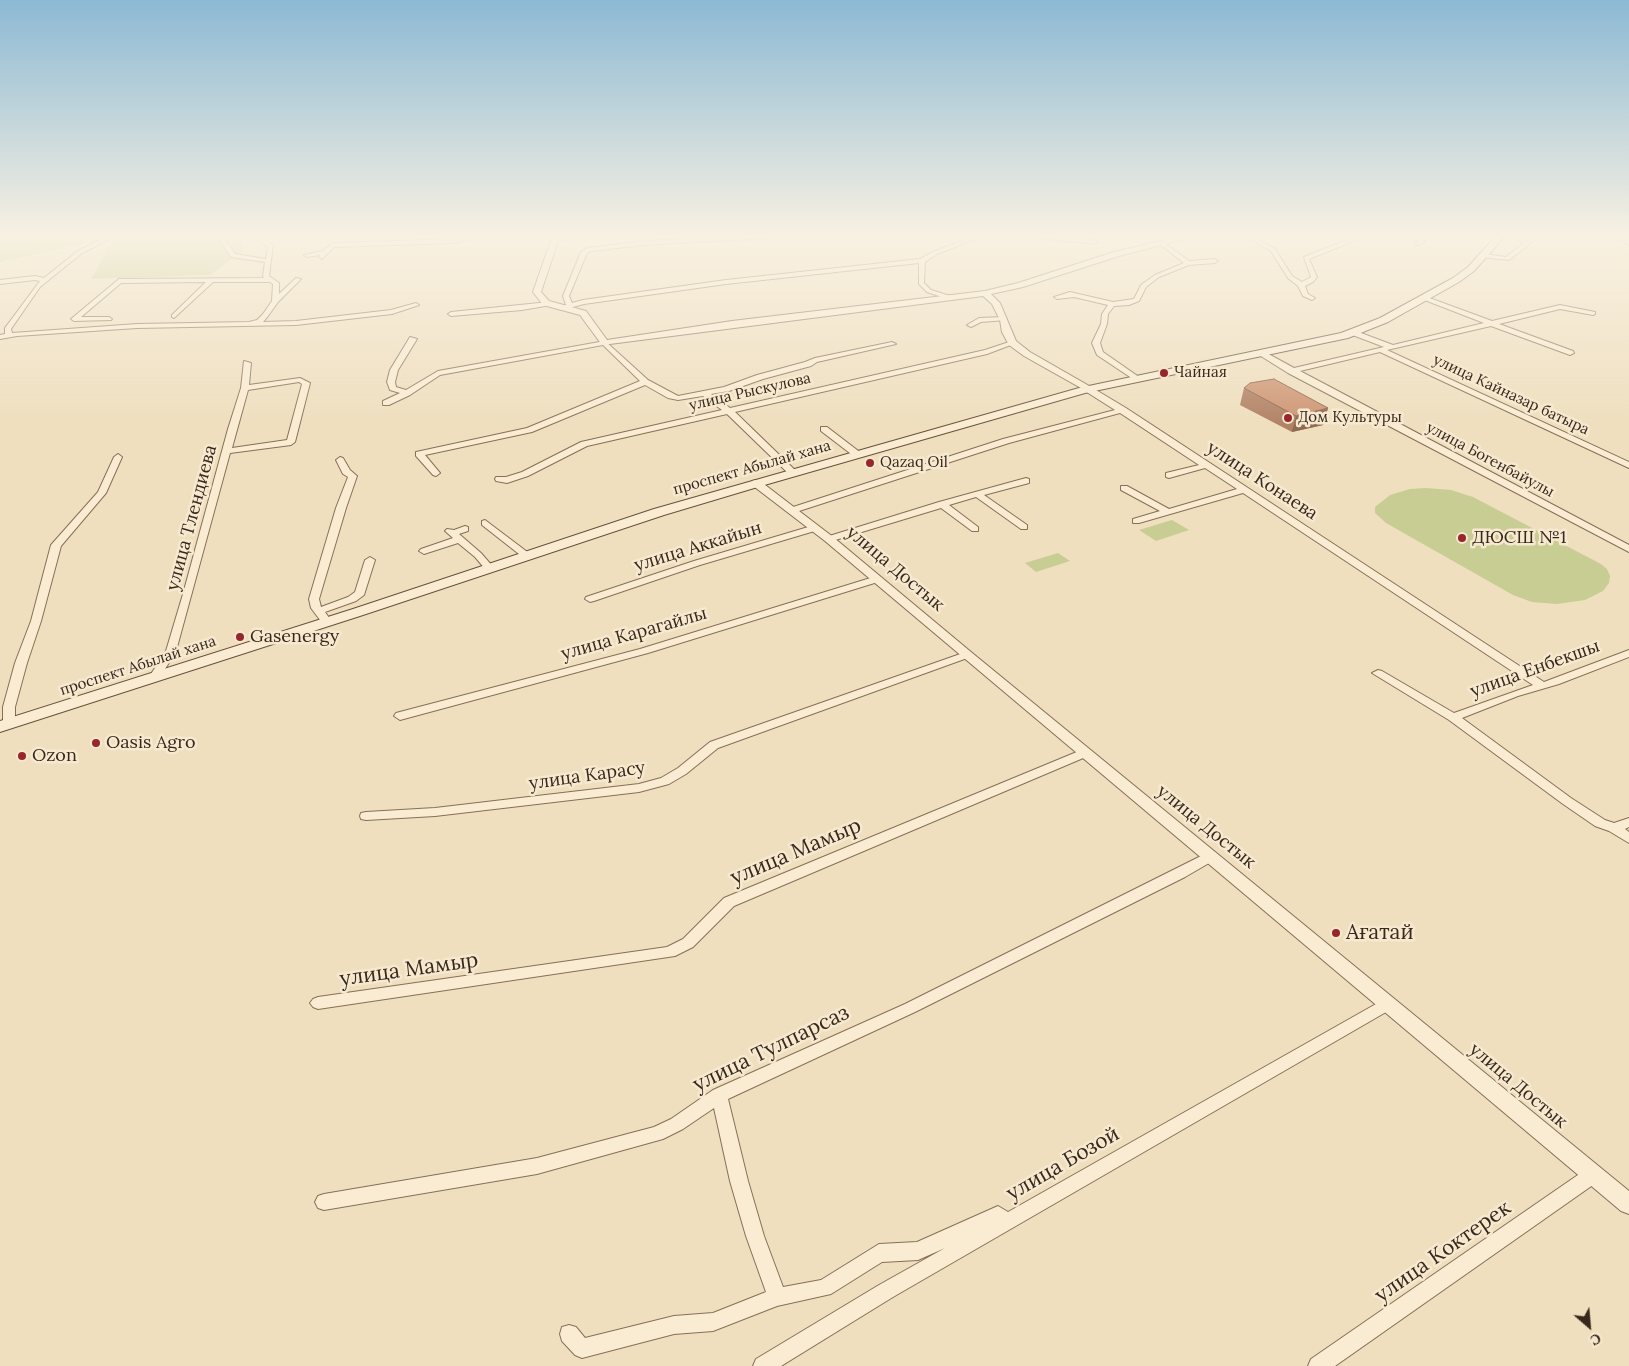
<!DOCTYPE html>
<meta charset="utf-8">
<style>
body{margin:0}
#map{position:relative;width:1629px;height:1366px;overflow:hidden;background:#efdfbf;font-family:Lora,serif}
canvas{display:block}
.north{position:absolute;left:1564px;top:1301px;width:50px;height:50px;-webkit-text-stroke:4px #f6e9cf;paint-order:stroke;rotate:153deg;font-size:14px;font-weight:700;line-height:20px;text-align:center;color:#37281c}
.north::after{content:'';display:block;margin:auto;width:18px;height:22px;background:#37281c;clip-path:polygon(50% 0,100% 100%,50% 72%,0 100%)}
</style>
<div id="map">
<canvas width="1629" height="1366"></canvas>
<div class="north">С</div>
</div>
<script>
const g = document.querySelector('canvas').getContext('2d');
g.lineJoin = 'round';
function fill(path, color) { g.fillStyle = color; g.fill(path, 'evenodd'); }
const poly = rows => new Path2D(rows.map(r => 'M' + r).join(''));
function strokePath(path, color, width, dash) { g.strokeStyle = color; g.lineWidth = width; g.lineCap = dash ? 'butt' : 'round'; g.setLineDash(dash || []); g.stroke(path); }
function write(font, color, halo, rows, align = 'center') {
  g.font = font + ' Lora,serif'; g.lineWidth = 5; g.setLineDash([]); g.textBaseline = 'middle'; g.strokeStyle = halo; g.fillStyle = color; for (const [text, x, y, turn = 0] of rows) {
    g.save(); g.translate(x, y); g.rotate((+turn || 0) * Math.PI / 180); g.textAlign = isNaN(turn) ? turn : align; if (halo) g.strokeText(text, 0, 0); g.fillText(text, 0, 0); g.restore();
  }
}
const green = poly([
 [0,236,237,236,244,250,210,275,91,279,114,237,0,262],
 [1426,488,1451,490,1473,497,1601,564,1607,569,1610,576,1609,583,1603,591,1585,600,1557,604,1532,602,1513,595,1386,523,1375,513,1375,507,1390,495,1410,489],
 [1172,520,1189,530,1156,541,1139,530],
 [1058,553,1070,561,1036,572,1025,563]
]);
const minor = poly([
 [108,236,116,236,82,253,40,287,11,329,12,333,137,324,249,322,257,320,263,314,272,301,273,284,270,282,213,282,174,318,172,317,172,315,206,282,121,283,81,317,109,317,112,319,111,320,74,321,71,319,119,279,264,278,263,276,265,262,231,257,217,236,223,236,235,254,266,259,268,247,252,236,260,236,273,245,269,276,279,283,279,294,296,278,301,279,278,302,268,316,263,322,296,321,391,310,416,303,419,305,392,314,296,325,137,328,17,336,0,339,0,335,5,334,5,328,40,281,35,280,0,284,0,280,35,276,44,278,78,251,108,236],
 [463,236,472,236,457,243,334,247,322,259,319,257,320,255,307,257,304,255,323,251,332,243,456,239,463,236],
 [753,236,803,236,644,245,591,251,587,253,569,296,572,303,583,300,726,280,920,259,933,252,974,236,983,236,937,254,925,262,924,283,931,290,950,296,951,297,948,299,927,292,919,284,919,263,726,284,584,304,562,310,559,308,566,305,563,296,581,252,587,248,644,241,753,236],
 [1021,236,1049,236,1095,240,1098,242,1095,244,1021,236],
 [1245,236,1253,236,1275,249,1292,276,1302,282,1311,277,1304,257,1357,236,1366,236,1309,259,1317,277,1313,282,1305,286,1308,294,1315,298,1312,300,1303,296,1298,286,1288,278,1271,251,1245,236],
 [1409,236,1417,236,1425,241,1420,245,1416,245,1418,241,1409,236],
 [1508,236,1517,236,1531,243,1509,260,1482,257,1481,256,1484,254,1506,257,1524,243,1508,236],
 [1163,242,1189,261,1215,259,1218,261,1215,263,1189,265,1159,277,1146,287,1139,301,1129,305,1114,306,1108,314,1107,324,1100,343,1103,352,1139,377,1140,379,1136,381,1097,355,1092,343,1101,324,1102,314,1108,305,1074,297,1057,299,1054,297,1070,292,1113,302,1134,299,1141,285,1155,275,1184,263,1161,245,1160,244,1163,242],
 [1424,296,1492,321,1560,305,1595,312,1595,314,1593,315,1560,309,1499,324,1573,351,1574,353,1570,355,1491,326,1387,350,1629,462,1629,468,1380,352,1300,371,1629,545,1629,552,1288,373,1256,353,1263,351,1294,368,1384,347,1350,334,1349,332,1353,330,1393,345,1484,323,1422,299,1422,297,1424,296],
 [549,302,552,304,551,305,522,310,451,316,448,314,451,312,549,302],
 [1004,317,1007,319,1006,320,981,322,971,327,967,325,979,318,1004,317],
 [410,337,417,339,398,370,395,382,396,387,406,390,438,371,605,341,648,380,678,396,724,387,757,375,805,362,815,358,892,342,896,344,817,362,811,366,763,379,729,391,711,394,730,408,985,350,1012,341,1016,343,987,354,735,412,796,471,796,475,790,475,727,414,587,446,528,476,507,483,496,481,495,479,496,477,506,477,522,472,581,442,722,410,703,396,678,400,668,398,645,385,532,432,425,455,440,473,436,476,433,475,416,456,416,452,527,428,640,381,603,345,440,375,410,395,389,405,383,405,383,401,400,393,390,390,387,382,390,370,410,337],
 [244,361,251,363,249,385,300,378,310,383,295,442,291,445,230,453,176,651,159,679,151,679,149,677,166,651,183,594,228,429,241,388,244,361],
 [299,382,302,384,287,440,232,448,248,390,299,382],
 [1085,387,1091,387,1126,408,1544,682,1629,650,1629,657,1559,684,1518,696,1462,718,1571,798,1605,820,1614,823,1629,818,1629,827,1625,829,1629,832,1629,843,1609,831,1595,826,1563,804,1449,720,1372,673,1378,670,1382,671,1454,713,1533,685,1243,493,1139,523,1133,523,1133,519,1160,511,1121,490,1121,486,1127,486,1169,509,1237,489,1205,468,1169,478,1166,477,1166,473,1199,465,1120,413,1009,443,796,512,790,512,788,510,790,508,1003,439,1115,410,1085,391,1085,387],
 [821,427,827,427,861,453,861,457,855,457,821,431,821,427],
 [118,454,122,457,106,493,61,546,41,621,27,663,15,707,15,724,13,727,5,727,3,724,3,707,15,663,31,621,51,545,98,492,114,457,118,454],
 [340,457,343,458,350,470,357,476,346,508,319,599,321,607,348,597,355,592,365,560,370,557,375,560,364,595,356,601,325,612,332,622,327,625,323,624,311,608,309,599,336,508,348,477,343,474,336,460,340,457],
 [1026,478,1029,479,1029,483,984,495,1027,525,1027,529,1021,529,976,497,949,505,978,527,978,531,972,531,941,508,832,541,829,542,824,539,826,537,939,502,1026,478],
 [485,520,530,554,532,556,530,558,524,558,482,525,482,521,485,520],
 [815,525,820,528,818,530,700,565,594,601,590,602,585,599,586,597,694,561,815,525],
 [465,526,468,527,468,531,459,534,481,553,494,568,492,570,486,570,475,557,458,543,424,554,419,551,421,549,453,538,445,531,447,529,454,530,465,526],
 [877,576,882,579,881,581,648,653,400,720,394,716,396,713,640,649,877,576],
 [966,652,971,655,970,657,718,748,686,774,669,784,639,792,435,816,366,820,361,819,360,816,361,813,366,812,435,808,639,784,661,778,678,768,710,742,966,652],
 [1084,749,1090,753,1088,756,734,906,693,947,675,956,318,1009,313,1007,310,1003,313,999,318,997,667,947,683,939,724,898,1084,749],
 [1211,851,1216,853,1218,856,1216,859,1185,877,915,1012,728,1099,748,1181,764,1236,783,1287,821,1280,879,1244,917,1242,998,1206,1008,1212,1383,1000,1388,998,1393,1000,1396,1004,1393,1008,893,1297,781,1366,753,1366,756,1359,879,1285,945,1248,918,1260,882,1262,831,1294,777,1306,713,1331,674,1334,582,1358,575,1355,562,1341,560,1334,562,1327,569,1325,576,1327,585,1338,674,1316,713,1313,766,1292,746,1236,730,1181,714,1108,683,1129,663,1139,537,1174,324,1210,318,1208,315,1202,318,1196,324,1194,537,1158,654,1127,671,1119,713,1090,905,1004,1211,851],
 [1594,1166,1600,1168,1603,1174,1600,1180,1335,1366,1308,1366,1311,1359,1588,1168,1594,1166]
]);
const tertiary = poly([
 [557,236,564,236,557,244,541,292,549,301,586,311,607,340,732,321,985,291,1018,283,1114,252,1182,236,1196,236,1119,256,1023,287,991,294,1000,303,1016,341,1030,352,1091,387,1091,391,1088,392,1024,356,1009,345,1002,332,1000,320,992,304,983,296,602,345,580,315,543,305,533,292,550,243,557,236],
 [756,480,760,481,833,537,971,652,1629,1191,1629,1214,1621,1211,825,541,752,485,751,483,752,481,756,480]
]);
const secondary = poly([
 [1496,236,1505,236,1474,271,1459,282,1388,322,1348,338,1085,393,761,486,664,515,363,615,0,732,0,721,353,609,654,509,1079,388,1341,333,1380,318,1453,278,1468,267,1496,236],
 [1613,236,1624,236,1629,239,1629,245,1613,236]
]);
const wall = poly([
 [1244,388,1328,408,1323,425,1292,432,1240,405]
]);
const shadedWall = poly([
 [1328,408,1323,425,1292,432,1296,416]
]);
const building = poly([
 [1274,379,1328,408,1296,416,1244,388,1250,383,1274,379]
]);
const markers = [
 [1164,373,5,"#98262b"],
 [1288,418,5,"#98262b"],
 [870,463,5,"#98262b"],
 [1462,538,5,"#98262b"],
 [240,637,5,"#98262b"],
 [96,743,5,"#98262b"],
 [22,756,5,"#98262b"],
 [1336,933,5,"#98262b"]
];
const farPoinames = [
 ["Чайная",1174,373],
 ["Дом Культуры",1298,418],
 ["Qazaq Oil",880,463]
];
const farStreetnames = [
 ["улица Рыскулова",750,392,-13],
 ["улица Кайназар батыра",1511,395,25],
 ["улица Богенбайулы",1490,460,28],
 ["проспект Абылай хана",752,468,-16],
 ["проспект Абылай хана",138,666,-18]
];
const streetNames = [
 ["улица Конаева",1262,481,33],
 ["улица Тлендиева",192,518,-75],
 ["улица Аккайын",698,547,-17],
 ["улица Достык",895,569,40],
 ["улица Карагайлы",634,634,-16],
 ["улица Енбекшы",1535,669,-20],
 ["улица Карасу",587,776,-8],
 ["улица Достык",1206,827,39],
 ["улица Достык",1518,1086,40]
];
const poiNames = [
 ["ДЮСШ №1",1472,538],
 ["Gasenergy",250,637],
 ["Oasis Agro",106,743],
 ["Ozon",32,756]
];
const nearStreetnames = [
 ["улица Мамыр",796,852,-23],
 ["улица Мамыр",409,970,-8],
 ["улица Тулпарсаз",771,1049,-26],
 ["улица Бозой",1063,1164,-30],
 ["улица Коктерек",1443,1252,-35]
];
const nearPoinames = [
 ["Ағатай",1346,933]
];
fill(green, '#c8cd93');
strokePath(minor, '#876f57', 2);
strokePath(tertiary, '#876f57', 2);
strokePath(secondary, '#69503a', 2);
fill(minor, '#f9ecd2');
fill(tertiary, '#f9ecd2');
fill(secondary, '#f9ecd2');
fill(wall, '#b18164');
fill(shadedWall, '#906951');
fill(building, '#ce9674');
strokePath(building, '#906951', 1);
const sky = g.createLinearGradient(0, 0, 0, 428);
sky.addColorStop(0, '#8cb9d4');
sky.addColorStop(0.55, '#f8f1e2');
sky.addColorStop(1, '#f8f1e200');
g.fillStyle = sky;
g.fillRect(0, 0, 1629, 428);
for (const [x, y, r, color] of markers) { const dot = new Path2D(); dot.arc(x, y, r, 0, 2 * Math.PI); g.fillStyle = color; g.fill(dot); strokePath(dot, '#f6e9cf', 2); }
write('15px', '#37281c', '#f6e9cf', farPoinames, 'left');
write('15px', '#37281c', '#f6e9cf', farStreetnames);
write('18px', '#37281c', '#f6e9cf', streetNames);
write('18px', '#37281c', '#f6e9cf', poiNames, 'left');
write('21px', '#37281c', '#f6e9cf', nearStreetnames);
write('21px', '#37281c', '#f6e9cf', nearPoinames, 'left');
</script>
